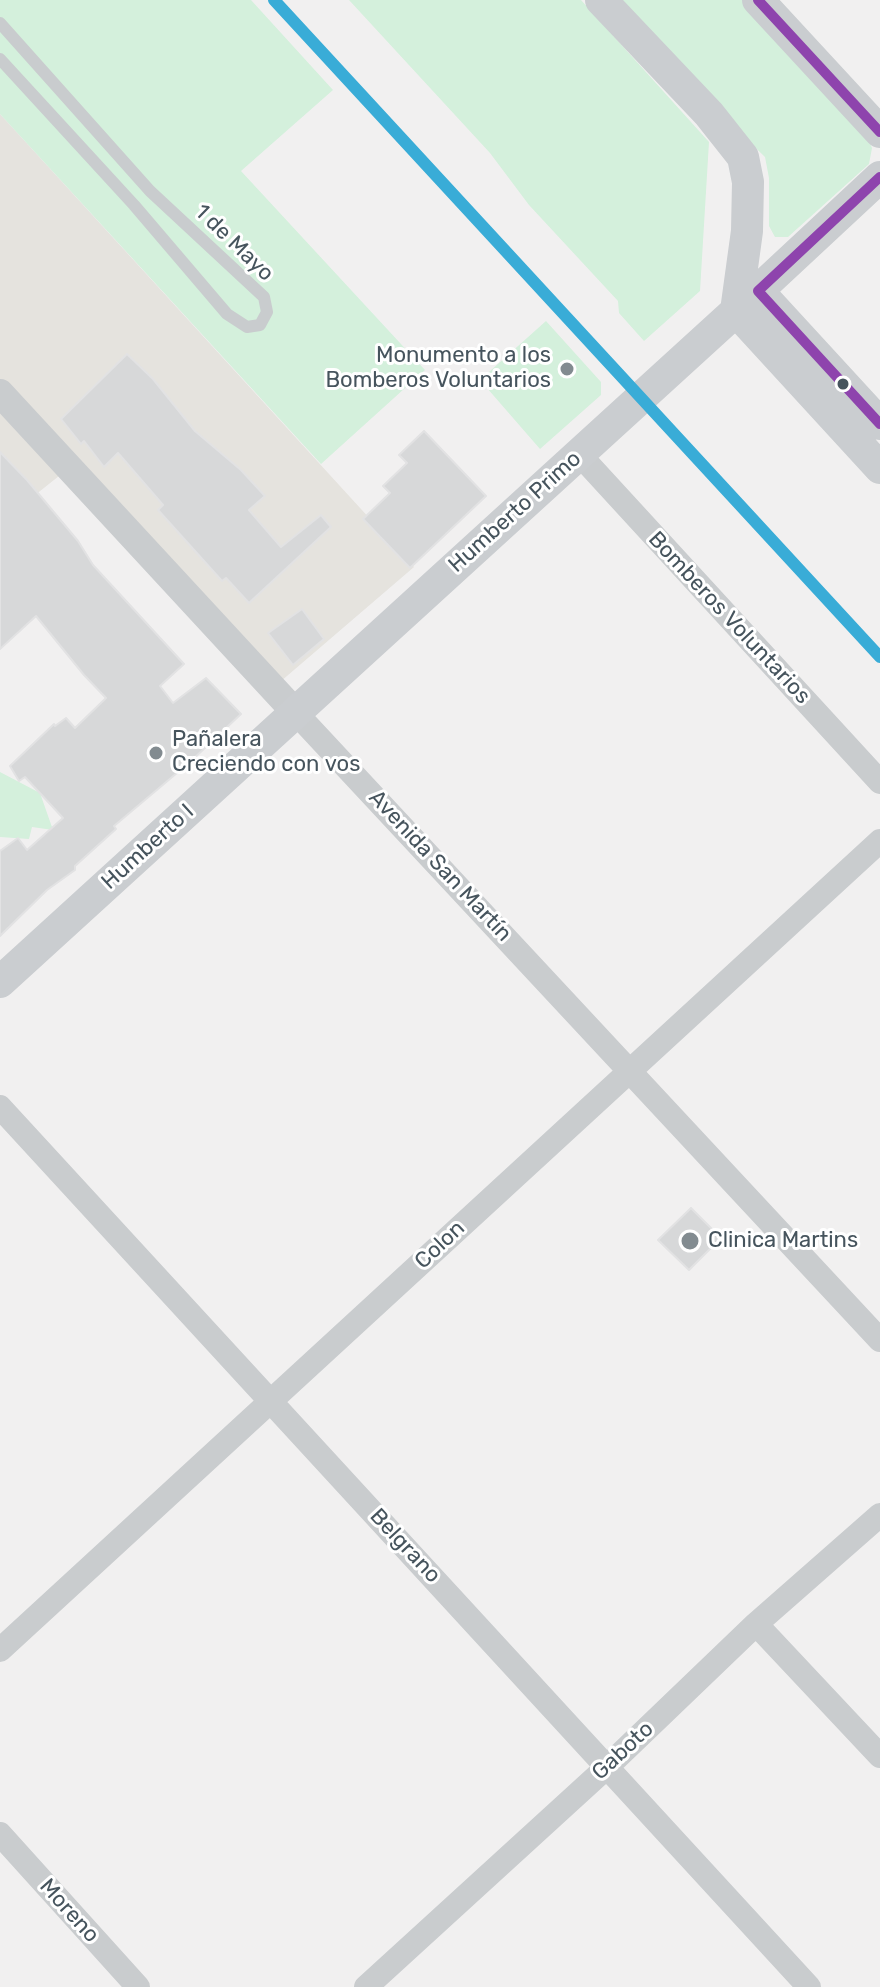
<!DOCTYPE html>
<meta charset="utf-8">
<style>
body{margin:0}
canvas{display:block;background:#f1f0f0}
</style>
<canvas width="880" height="1987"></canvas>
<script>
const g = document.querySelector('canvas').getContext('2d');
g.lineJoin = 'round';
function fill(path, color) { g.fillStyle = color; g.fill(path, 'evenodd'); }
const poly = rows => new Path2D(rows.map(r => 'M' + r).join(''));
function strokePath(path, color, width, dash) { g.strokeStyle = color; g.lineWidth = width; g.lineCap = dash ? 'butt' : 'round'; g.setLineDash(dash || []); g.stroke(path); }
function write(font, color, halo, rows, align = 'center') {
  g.font = font + ' Rubik,sans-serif'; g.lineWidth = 6; g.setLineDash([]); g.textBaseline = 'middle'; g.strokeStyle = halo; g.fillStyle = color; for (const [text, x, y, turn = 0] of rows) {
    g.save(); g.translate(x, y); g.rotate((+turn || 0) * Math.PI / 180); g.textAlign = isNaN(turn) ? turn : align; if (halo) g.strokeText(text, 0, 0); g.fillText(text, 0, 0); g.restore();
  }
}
const commercial = poly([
 [0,114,414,567,273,688,69,468,0,523]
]);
const green = poly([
 [0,0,251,0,333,90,241,171,425,370,321,464,0,114],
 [349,0,581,0,709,142,700,291,644,341,619,313,618,301,529,205,490,153],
 [616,0,744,0,863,128,872,148,869,164,788,237,775,237,769,226,769,178,765,157,728,121],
 [546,321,601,382,601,395,540,449,480,380],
 [0,772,40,793,53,830,32,827,29,839,0,837]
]);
const building = poly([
 [127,354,153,379,195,431,241,470,265,496,249,510,281,547,321,515,331,527,249,603,226,578,222,581,158,510,163,505,118,453,104,467,84,441,81,444,61,419,127,354],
 [424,431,486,496,410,568,363,519,390,493,383,486,407,463,399,455,424,431],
 [0,452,27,480,78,541,93,565,184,664,160,686,173,703,206,678,241,714,190,762,114,826,116,829,75,866,75,870,47,890,0,936,0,851,18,838,27,850,63,818,25,777,19,781,10,766,54,724,55,726,66,718,75,728,106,698,84,675,36,616,0,649,0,452],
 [302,609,324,639,293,665,268,633,302,609],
 [691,1208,721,1238,689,1270,658,1240,691,1208]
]);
const service = poly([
 [0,23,150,191,264,297,267,312,260,325,247,327,227,314,134,205,0,59]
]);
const minor = poly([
 [579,454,880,782],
 [295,712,880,1340],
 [0,1107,809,1987],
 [756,1624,880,1756],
 [0,1650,880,841],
 [0,1834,138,1987],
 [366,1987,607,1767,756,1624,880,1515]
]);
const tertiary = poly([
 [0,393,295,712]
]);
const secondary = poly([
 [601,0,709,114,743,157,748,182,747,231,736,311],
 [758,0,880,132],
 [758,291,880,424],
 [736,311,880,468],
 [0,982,736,311,880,177]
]);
const bus1 = poly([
 [758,0,880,132],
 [880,177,758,291,880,424]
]);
const rail1 = poly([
 [274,0,880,657]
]);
const markers = [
 [567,369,8,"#828b90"],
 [843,384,7,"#46545d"],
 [156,753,8,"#828b90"],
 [690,1241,10,"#828b90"]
];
const streetNames = [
 ["1 de Mayo",234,243,44],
 ["Humberto Primo",515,512,-42],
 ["Bomberos Voluntarios",729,618,47],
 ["Humberto I",148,847,-42],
 ["Avenida San Martín",440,866,47],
 ["Colon",440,1245,-43],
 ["Belgrano",405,1546,47],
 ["Gaboto",623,1751,-43],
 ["Moreno",69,1911,48]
];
const poiNames = [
 ["Monumento a los",551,356,"right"],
 ["Bomberos Voluntarios",551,381,"right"],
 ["Pañalera",172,740],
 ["Creciendo con vos",172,765],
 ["Clinica Martins",708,1241]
];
fill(commercial, '#e5e3de');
fill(green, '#d4f0dc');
fill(building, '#d7d8d9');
strokePath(building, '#e2e2e3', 2);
strokePath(service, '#c9ccce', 12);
strokePath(minor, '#c9ccce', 24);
strokePath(tertiary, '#c9ccce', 28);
strokePath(secondary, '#cacdd0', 32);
strokePath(bus1, '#8e44ad', 10);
strokePath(rail1, '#39acd7', 12);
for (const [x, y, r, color] of markers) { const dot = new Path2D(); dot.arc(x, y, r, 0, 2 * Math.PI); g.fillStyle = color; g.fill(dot); strokePath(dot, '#fff', 3); }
write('22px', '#46545d', '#fff', streetNames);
write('22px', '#46545d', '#fff', poiNames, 'left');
</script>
